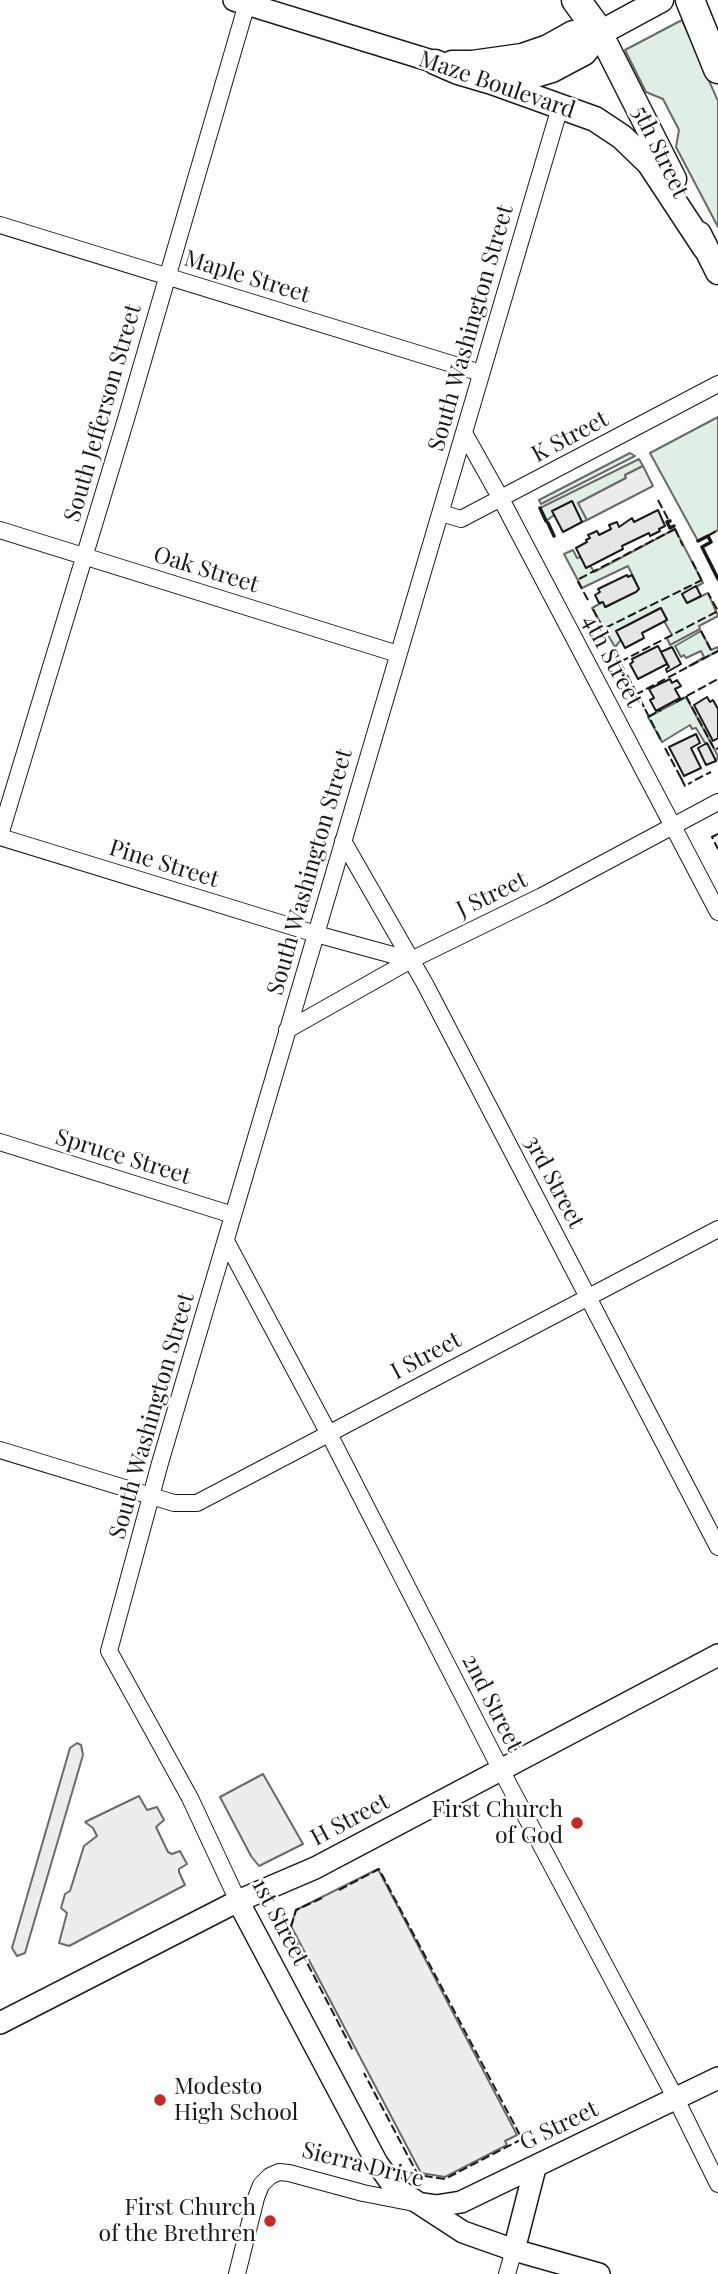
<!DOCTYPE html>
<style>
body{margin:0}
canvas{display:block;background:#fff}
</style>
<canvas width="718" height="2274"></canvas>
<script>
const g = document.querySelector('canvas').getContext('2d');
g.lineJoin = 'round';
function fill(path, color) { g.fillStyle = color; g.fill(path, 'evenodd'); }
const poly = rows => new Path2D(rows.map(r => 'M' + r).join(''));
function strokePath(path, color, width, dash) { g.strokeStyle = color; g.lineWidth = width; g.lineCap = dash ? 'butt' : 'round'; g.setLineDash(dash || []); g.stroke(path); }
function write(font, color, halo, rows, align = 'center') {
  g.font = font + ' "Playfair Display",serif'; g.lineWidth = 5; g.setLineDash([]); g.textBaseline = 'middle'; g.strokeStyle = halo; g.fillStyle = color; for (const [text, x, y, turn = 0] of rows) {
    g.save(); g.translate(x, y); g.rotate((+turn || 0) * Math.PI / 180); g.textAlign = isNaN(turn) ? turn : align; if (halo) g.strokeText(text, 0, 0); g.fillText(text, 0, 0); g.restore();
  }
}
const green = poly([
 [682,20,718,101,718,227,676,147,679,130,663,99,646,92,625,50,682,20],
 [718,417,718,530,698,541,650,453,718,417],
 [630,453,635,456,541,504,539,500,630,453],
 [639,459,643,466,625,475,626,478,579,503,587,520,582,522,572,502,546,521,540,508,639,459],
 [675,529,703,583,682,594,687,603,708,593,718,616,699,626,700,629,670,645,667,638,672,635,664,621,667,619,660,608,617,631,621,640,615,647,592,608,603,602,606,607,639,589,628,566,582,588,564,554,573,550,577,558,581,557,586,567,590,565,594,572,675,529],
 [701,631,711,650,718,647,718,651,689,666,704,657,701,651,686,658,684,655,681,657,675,646,701,631],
 [686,697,718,756,716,761,696,728,692,729,690,725,662,742,648,717,686,697]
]);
const parking = poly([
 [643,466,653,486,587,520,578,503,626,478,625,475,643,466],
 [77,1743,81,1745,83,1755,25,1953,17,1956,12,1948,70,1748,77,1743],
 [263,1774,303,1844,259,1866,251,1856,220,1797,263,1774],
 [139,1796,147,1810,157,1807,164,1820,156,1827,168,1852,172,1854,180,1851,187,1864,179,1869,179,1872,185,1885,69,1946,59,1943,67,1913,61,1908,65,1894,70,1891,84,1846,97,1836,93,1828,85,1822,139,1796],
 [378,1869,517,2135,505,2141,507,2145,445,2177,421,2173,291,1926,296,1910,378,1869]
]);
const building = poly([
 [572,501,582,522,563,532,552,511,572,501],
 [658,510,665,526,659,529,660,531,650,536,649,533,622,546,623,549,586,568,576,548,587,542,586,540,590,538,588,535,597,531,599,535,611,529,609,525,617,522,619,527,632,518,634,522,658,510],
 [627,575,628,577,632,575,639,589,636,592,605,607,603,602,599,603,595,595,600,592,598,589,627,575],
 [696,586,701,596,687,603,682,594,696,586],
 [661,608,667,620,642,633,644,638,625,648,616,631,661,608],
 [658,646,667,664,638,679,630,664,633,662,632,659,658,646],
 [672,647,681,664,667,672,666,669,669,667,661,652,672,647],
 [670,679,672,683,677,680,681,686,675,689,680,698,656,711,650,700,654,698,649,689,670,679],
 [707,697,710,702,713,700,718,709,718,738,713,741,694,705,707,697],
 [696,734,700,743,691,748,701,768,684,776,669,747,696,734],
 [707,743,716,761,706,765,698,748,707,743]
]);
const street = poly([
 [0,225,481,373],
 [464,433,501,499,718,912],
 [441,513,461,519,718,384],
 [0,530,398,654],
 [0,835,126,419,248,0],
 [0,837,316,934,411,960],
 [343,841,425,984,718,1547],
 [287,1030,411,960,542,896,718,802],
 [0,1142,233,1215],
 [226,1241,329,1434,500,1768,676,2099,718,2184],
 [0,1450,174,1503,197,1503,718,1229],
 [238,1901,190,1798,109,1651,160,1463,560,107],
 [237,2274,256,2198,261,2185,270,2176,279,2172,289,2173,363,2193,414,2203],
 [507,2274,514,2250]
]);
const secondary = poly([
 [234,0,435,62],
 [238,1901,377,2163,394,2187,463,2232,514,2250,599,2274],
 [0,2023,238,1901,315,1868,718,1655],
 [422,2204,436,2206,461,2202,718,2078],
 [514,2250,535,2168]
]);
const primary = poly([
 [600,33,674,179],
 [435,62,458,72,492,82,595,119,622,137,649,163,705,248],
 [452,63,472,63,522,56,548,47,573,33,600,33],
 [499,82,515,81,552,70,584,53,600,33,661,0],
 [699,234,718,272]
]);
const highway = poly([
 [576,0,600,33],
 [690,0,718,69]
]);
const fence = poly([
 [658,500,669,521],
 [675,529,683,546],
 [708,536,718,530],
 [692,561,703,583],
 [588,600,577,580,675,529,674,526],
 [593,609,603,629,702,580],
 [701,631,713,654],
 [614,651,626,673],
 [620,662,718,611,708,593],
 [627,675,635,690],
 [686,696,715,750,718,748],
 [676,702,718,679],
 [644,707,637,694,718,651],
 [645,709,662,742],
 [648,717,661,710],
 [665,748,681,778,684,776],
 [681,778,685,786,692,782],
 [695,780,711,772],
 [718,834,712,837,718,849],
 [339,1890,379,1869,522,2139,445,2179,418,2175,364,2073],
 [322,1898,296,1910,290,1930,353,2051]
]);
const wall = poly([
 [540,508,546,521],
 [670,521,667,522,670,528,674,526],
 [548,523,554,536],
 [698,541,708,536,711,542,702,547,718,579]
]);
const markers = [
 [577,1823,7,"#c62828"],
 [160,2100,7,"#c62828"],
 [270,2221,7,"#c62828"]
];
const streetNames = [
 ["Maze Boulevard",497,85,19],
 ["5th Street",660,152,64],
 ["Maple Street",247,277,17],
 ["South Washington Street",471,328,-74],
 ["South Jefferson Street",103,413,-74],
 ["K Street",570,437,-28],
 ["Oak Street",206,570,17],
 ["4th Street",612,661,62],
 ["Pine Street",164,864,17],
 ["South Washington Street",310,872,-74],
 ["J Street",492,895,-26],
 ["Spruce Street",123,1157,17],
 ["3rd Street",554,1182,62],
 ["I Street",426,1356,-28],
 ["South Washington Street",152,1416,-74],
 ["2nd Street",492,1703,63],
 ["H Street",350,1820,-28],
 ["1st Street",280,1922,62],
 ["G Street",559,2126,-26],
 ["Sierra Drive",363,2165,14]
];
const poiNames = [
 ["First Church",563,1810],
 ["of God",563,1836],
 ["Modesto",174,2087,"left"],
 ["High School",174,2113,"left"],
 ["First Church",256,2208],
 ["of the Brethren",256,2234]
];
fill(green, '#e0efe3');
strokePath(green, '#6a6a6a', 2);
fill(parking, '#ededed');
strokePath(parking, '#6a6a6a', 2);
fill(building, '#e6e6e6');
strokePath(building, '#1a1a1a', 2);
strokePath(street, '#1a1a1a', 18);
strokePath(secondary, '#1a1a1a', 24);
strokePath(primary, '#1a1a1a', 27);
strokePath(highway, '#1a1a1a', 31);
strokePath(street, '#fff', 16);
strokePath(secondary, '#fff', 21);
strokePath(primary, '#fff', 24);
strokePath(highway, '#fff', 28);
strokePath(fence, '#1a1a1a', 2, [9, 3.5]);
strokePath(wall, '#1a1a1a', 3.5);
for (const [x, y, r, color] of markers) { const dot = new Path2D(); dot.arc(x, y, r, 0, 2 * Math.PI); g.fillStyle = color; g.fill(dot); strokePath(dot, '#fff', 2.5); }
write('23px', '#1a1a1a', '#fff', streetNames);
write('23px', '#1a1a1a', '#fff', poiNames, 'right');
</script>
